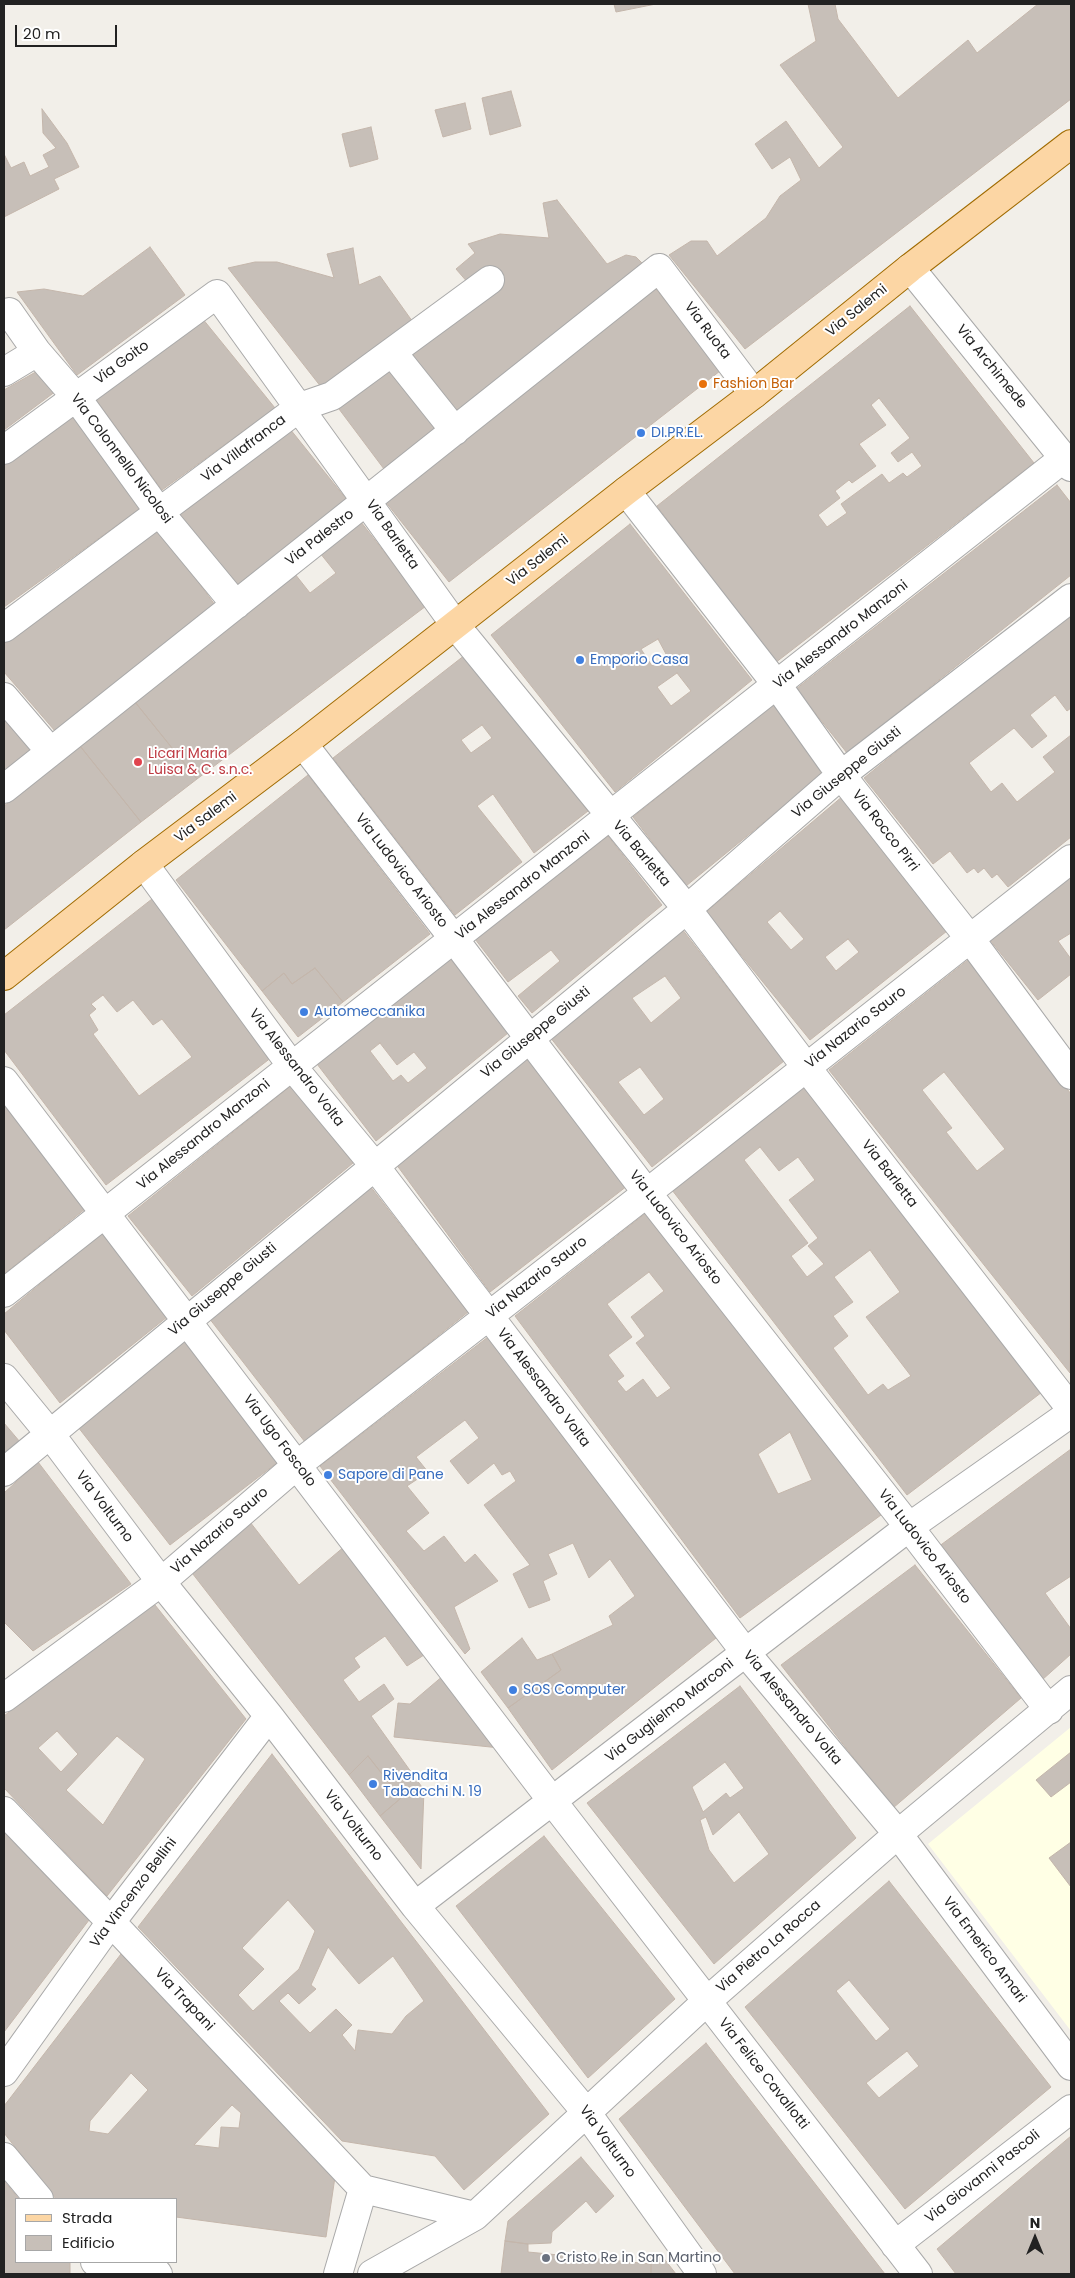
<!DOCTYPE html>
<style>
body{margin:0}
#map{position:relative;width:1075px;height:2278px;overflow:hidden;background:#f2efe9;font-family:Poppins,sans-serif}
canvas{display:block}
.frame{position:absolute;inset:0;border:5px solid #222;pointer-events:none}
.legend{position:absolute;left:15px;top:2198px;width:162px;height:65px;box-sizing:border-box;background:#fff;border:1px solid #a7a7a7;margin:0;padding:6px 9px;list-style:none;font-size:15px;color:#222}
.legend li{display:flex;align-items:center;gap:10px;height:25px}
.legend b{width:25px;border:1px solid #a7a7a7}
.north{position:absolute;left:1010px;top:2213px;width:50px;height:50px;-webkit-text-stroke:4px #fff;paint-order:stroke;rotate:0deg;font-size:14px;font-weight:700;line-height:20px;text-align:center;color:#222}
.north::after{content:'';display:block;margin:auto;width:18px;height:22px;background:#222;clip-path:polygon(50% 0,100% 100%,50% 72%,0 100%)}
.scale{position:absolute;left:15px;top:25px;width:102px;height:22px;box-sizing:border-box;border:2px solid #222;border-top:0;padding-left:6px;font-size:15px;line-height:18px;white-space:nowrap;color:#222;-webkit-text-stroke:4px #fff;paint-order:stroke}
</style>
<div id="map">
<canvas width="1075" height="2278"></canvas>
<div class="frame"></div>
<ul class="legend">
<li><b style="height:6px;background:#fcd6a4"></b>Strada</li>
<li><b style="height:14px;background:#c7bfb8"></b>Edificio</li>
</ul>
<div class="north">N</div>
<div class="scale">20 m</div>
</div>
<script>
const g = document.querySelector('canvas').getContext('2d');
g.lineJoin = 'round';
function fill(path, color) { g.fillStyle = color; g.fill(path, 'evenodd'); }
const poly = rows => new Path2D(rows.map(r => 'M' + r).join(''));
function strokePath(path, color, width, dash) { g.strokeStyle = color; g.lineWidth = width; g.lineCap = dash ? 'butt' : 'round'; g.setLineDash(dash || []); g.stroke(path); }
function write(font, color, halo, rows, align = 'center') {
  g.font = font + ' Poppins,sans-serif'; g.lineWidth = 4; g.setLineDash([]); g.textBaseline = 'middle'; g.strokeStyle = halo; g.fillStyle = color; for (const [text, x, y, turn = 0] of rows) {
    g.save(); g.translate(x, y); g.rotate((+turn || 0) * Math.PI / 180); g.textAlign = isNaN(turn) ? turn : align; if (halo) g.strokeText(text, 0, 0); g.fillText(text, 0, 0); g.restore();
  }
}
const education = poly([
 [1071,1727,1071,2031,928,1844]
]);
const building = poly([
 [614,4,656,4,616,12,614,4],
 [808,4,835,4,838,19,898,98,968,40,977,53,1038,4,1071,4,1071,99,745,349,669,255,691,241,707,241,717,256,766,218,780,196,801,180,790,157,772,169,755,144,786,121,819,168,843,147,780,65,816,41,808,4],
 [511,91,521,126,490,135,482,98,511,91],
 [465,103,471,129,443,137,435,110,465,103],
 [42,109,67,143,79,167,54,179,59,189,4,217,4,154,11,168,24,162,30,176,49,167,43,155,56,148,43,133,42,109],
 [371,127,378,159,350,167,342,134,371,127],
 [557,200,607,264,626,255,636,257,643,264,455,414,406,354,469,284,456,269,475,253,468,244,500,234,549,238,543,203,557,200],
 [150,247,185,295,77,375,17,292,44,289,83,296,150,247],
 [353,248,359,285,380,276,415,325,325,392,228,268,255,262,277,262,334,278,327,254,353,248],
 [656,289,720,371,449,582,385,501,656,289],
 [910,306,1034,463,775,663,657,506,910,306],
 [879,398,910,438,891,453,898,462,912,452,922,466,907,477,903,473,889,483,882,474,841,504,847,513,827,527,818,515,840,498,835,491,849,480,852,483,876,466,859,444,886,425,871,405,879,398],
 [202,318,275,408,162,490,94,397,202,318],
 [392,364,440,427,384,469,336,405,392,364],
 [41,369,56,391,4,430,4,390,41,369],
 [73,413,142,507,4,607,4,463,73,413],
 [290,429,347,500,236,586,179,513,290,429],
 [1057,485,1071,503,1071,575,847,753,796,689,1057,485],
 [361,522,426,606,197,779,135,702,295,574,310,593,336,573,320,553,361,522],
 [630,524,752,680,615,792,491,635,630,524],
 [658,639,666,654,652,666,641,649,658,639],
 [677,673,691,691,671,706,657,687,677,673],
 [158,527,215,605,55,731,4,672,4,641,158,527],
 [1071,610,1071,708,1067,711,1055,695,1030,715,1047,736,1032,748,1014,728,969,763,991,792,1002,783,1017,802,1055,772,1043,757,1071,735,1071,837,1008,887,997,874,992,878,984,868,978,873,974,868,967,873,950,851,933,864,864,778,1071,610],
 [465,655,588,811,534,853,493,794,477,806,522,862,455,915,333,758,465,655],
 [482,725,492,738,471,753,461,740,482,725],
 [135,702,197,779,141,822,80,746,135,702],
 [774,704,824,773,686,886,633,817,774,704],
 [4,717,32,750,4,772,4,717],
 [80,746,141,822,4,930,4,806,80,746],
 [308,775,430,934,343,1002,315,968,292,984,284,973,262,991,176,880,308,775],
 [843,796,947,931,810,1040,706,912,843,796],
 [780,911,804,939,791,950,767,922,780,911],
 [848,939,859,952,836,971,825,957,848,939],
 [608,836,662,905,532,1013,518,996,560,961,551,950,508,982,475,939,608,836],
 [1071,876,1071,933,1058,941,1071,959,1071,974,1038,1000,990,940,1071,876],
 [152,899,272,1057,106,1185,4,1050,4,1015,152,899],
 [103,995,117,1012,133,1000,153,1025,162,1019,192,1057,139,1096,93,1034,98,1030,89,1015,96,1009,91,1004,103,995],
 [682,929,784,1061,652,1167,550,1037,682,929],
 [665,976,681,998,651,1023,632,998,665,976],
 [640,1067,664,1099,644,1115,618,1082,640,1067],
 [450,958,508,1033,376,1141,317,1064,450,958],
 [380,1043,397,1065,414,1052,427,1068,408,1083,401,1075,393,1081,370,1051,380,1043],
 [968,960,1071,1094,1070,1373,829,1070,968,960],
 [944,1072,1005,1149,977,1171,946,1132,952,1128,922,1090,944,1072],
 [315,968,343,1002,298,1037,262,991,284,973,292,984,315,968],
 [528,1057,627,1186,490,1292,396,1164,528,1057],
 [292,1085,353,1163,192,1296,128,1216,292,1085],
 [804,1087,1046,1389,907,1495,672,1190,804,1087],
 [760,1147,779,1171,798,1157,815,1180,789,1200,818,1238,808,1246,824,1264,807,1277,791,1256,808,1243,744,1160,760,1147],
 [870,1250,900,1292,866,1317,911,1376,888,1390,883,1384,868,1395,833,1348,848,1336,833,1316,853,1302,834,1277,870,1250],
 [4,1103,85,1209,4,1274,4,1103],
 [370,1186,468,1312,305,1442,209,1318,370,1186],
 [646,1213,881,1515,740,1618,515,1316,646,1213],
 [649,1272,664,1291,631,1317,645,1336,636,1343,671,1388,657,1398,643,1379,626,1392,617,1381,624,1376,608,1355,632,1337,607,1304,649,1272],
 [790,1432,812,1480,778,1494,758,1454,790,1432],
 [103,1232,167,1317,60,1403,4,1330,4,1314,103,1232],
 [488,1337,716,1638,552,1770,508,1708,561,1670,552,1654,613,1625,609,1616,635,1596,610,1559,589,1578,573,1543,548,1554,557,1574,543,1581,550,1600,529,1608,513,1574,530,1565,484,1505,516,1481,510,1471,502,1475,494,1463,468,1484,450,1461,479,1438,465,1420,416,1457,428,1472,407,1486,429,1513,406,1531,424,1551,444,1536,465,1563,475,1554,498,1581,454,1607,470,1649,465,1654,320,1466,488,1337],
 [186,1339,278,1462,170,1545,78,1427,186,1339],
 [4,1423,20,1442,4,1455,4,1423],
 [1071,1449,1071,1576,1045,1593,1071,1629,1071,1654,1042,1680,938,1547,1071,1449],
 [38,1462,131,1584,33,1651,4,1622,4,1493,38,1462],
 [250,1522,299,1585,345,1546,427,1653,407,1666,385,1636,354,1658,360,1667,343,1680,359,1702,384,1684,394,1699,371,1716,424,1790,421,1869,380,1816,401,1798,368,1756,349,1775,189,1569,250,1522],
 [915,1565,1021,1698,893,1808,781,1665,915,1565],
 [151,1600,246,1719,107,1896,4,1788,4,1716,151,1600],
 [57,1731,78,1754,61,1772,38,1748,57,1731],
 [117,1736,145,1759,103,1825,66,1790,117,1736],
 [522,1638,537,1660,552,1654,561,1670,508,1708,481,1672,522,1638],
 [444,1675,500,1748,394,1737,398,1703,410,1704,444,1675],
 [740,1686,856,1838,714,1964,587,1803,740,1686],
 [725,1762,744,1788,730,1798,726,1793,703,1812,692,1787,725,1762],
 [739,1812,769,1854,734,1883,709,1850,700,1820,706,1817,713,1835,739,1812],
 [1071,1752,1071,1782,1051,1797,1036,1780,1071,1752],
 [272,1754,549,2114,464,2190,435,2156,342,2141,138,1927,272,1754],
 [288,1900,315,1931,299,1969,253,2011,238,1995,264,1969,242,1948,288,1900],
 [328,1947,359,1984,393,1956,424,2001,406,2016,392,2034,358,2030,355,2051,342,2035,352,2025,336,2009,310,2033,279,2001,288,1993,299,2004,316,1989,311,1985,328,1947],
 [368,1756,401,1798,380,1816,349,1775,368,1756],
 [4,1832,89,1920,4,2032,4,1832],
 [544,1836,675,1999,588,2078,456,1906,544,1836],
 [1071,1842,1071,1887,1049,1858,1071,1842],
 [889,1881,1051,2087,905,2209,745,2007,889,1881],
 [849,1980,890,2029,876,2041,836,1991,849,1980],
 [907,2051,919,2066,879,2098,866,2083,907,2051],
 [121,1954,335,2177,326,2237,176,2217,176,2199,56,2199,4,2133,4,2106,121,1954],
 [131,2073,148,2090,108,2134,89,2131,90,2121,131,2073],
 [232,2105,241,2113,239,2128,221,2127,219,2148,194,2145,232,2105],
 [706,2043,885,2274,735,2274,619,2119,706,2043],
 [1071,2136,1071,2274,956,2274,937,2249,1071,2136],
 [581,2157,614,2196,596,2213,586,2201,552,2232,551,2243,528,2244,505,2241,508,2221,581,2157],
 [4,2181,19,2199,16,2199,16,2262,70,2262,70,2274,4,2274,4,2181],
 [505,2241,528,2244,528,2252,651,2264,651,2274,501,2274,505,2241],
 [651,2254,662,2256,676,2274,651,2274,651,2254]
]);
const minor = poly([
 [910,268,1071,467],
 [9,312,37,352,76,397,160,513,236,605],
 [392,352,455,431],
 [4,372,37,352],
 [4,450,217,294,456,626,687,909,806,1067,1071,1409],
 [626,491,777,685,841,775,971,940,1071,1075],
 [4,628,300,407,332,396,490,280],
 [4,697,50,751],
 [303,744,454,939,647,1193,909,1527,1049,1710],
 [4,789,659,268,754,394],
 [144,864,291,1065,374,1165,745,1652,898,1834,1071,2066],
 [4,1081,553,1802,918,2274],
 [4,1293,1064,458],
 [4,1378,50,1434,161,1582,269,1716,415,1906,586,2112,702,2274],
 [4,1472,687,909,841,775,1071,598],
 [4,1698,161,1582,297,1465,647,1193,1071,859],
 [4,1811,111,1922,363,2189],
 [415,1906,909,1527,1071,1413],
 [4,2072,111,1922,269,1716],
 [4,2157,39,2199],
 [363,2189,475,2216],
 [895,2245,1071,2109],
 [95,2262,126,2270],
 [121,2274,126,2270,158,2274],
 [338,2274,363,2189],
 [372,2274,475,2216,707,2001,898,1834,1071,1690]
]);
const major = poly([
 [4,976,144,864,303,744,626,491,754,394,910,268,1071,144]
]);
const markers = [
 [703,384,5,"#e8710a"],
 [641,433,5,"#3f7fe0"],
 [580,660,5,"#3f7fe0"],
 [138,762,5,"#e0444e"],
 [304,1012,5,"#3f7fe0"],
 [328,1475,5,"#3f7fe0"],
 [513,1690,5,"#3f7fe0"],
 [373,1784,5,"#3f7fe0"],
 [546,2258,5,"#6b7280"]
];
const streetNames = [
 ["Via Salemi",857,311,-39],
 ["Via Ruota",707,331,53],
 ["Via Goito",122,363,-36],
 ["Via Archimede",991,367,51],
 ["Via Villafranca",244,449,-37],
 ["Via Colonnello Nicolosi",121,459,53],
 ["Via Barletta",392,535,55],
 ["Via Palestro",320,538,-38],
 ["Via Salemi",538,561,-38],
 ["Via Alessandro Manzoni",841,635,-38],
 ["Via Giuseppe Giusti",847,773,-39],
 ["Via Salemi",206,818,-37],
 ["Via Rocco Pirri",885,831,52],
 ["Via Barletta",641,854,50],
 ["Via Ludovico Ariosto",401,871,52],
 ["Via Alessandro Manzoni",523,886,-38],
 ["Via Nazario Sauro",856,1028,-38],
 ["Via Giuseppe Giusti",536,1033,-39],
 ["Via Alessandro Volta",296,1068,52],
 ["Via Alessandro Manzoni",204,1135,-39],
 ["Via Barletta",889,1174,52],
 ["Via Ludovico Ariosto",675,1228,52],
 ["Via Nazario Sauro",537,1278,-38],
 ["Via Giuseppe Giusti",223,1290,-40],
 ["Via Alessandro Volta",543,1388,53],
 ["Via Ugo Foscolo",279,1441,53],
 ["Via Volturno",104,1507,53],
 ["Via Nazario Sauro",220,1531,-41],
 ["Via Ludovico Ariosto",924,1547,52],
 ["Via Alessandro Volta",792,1708,50],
 ["Via Guglielmo Marconi",670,1711,-38],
 ["Via Volturno",353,1826,52],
 ["Via Vincenzo Bellini",134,1893,-53],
 ["Via Pietro La Rocca",769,1947,-41],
 ["Via Emerico Amari",984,1950,53],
 ["Via Trapani",184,2000,47],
 ["Via Felice Cavallotti",763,2074,52],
 ["Via Volturno",607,2142,54],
 ["Via Giovanni Pascoli",983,2177,-38]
];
const foodNames = [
 ["Fashion Bar",713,384]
];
const shopNames = [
 ["DI.PR.EL.",651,433],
 ["Emporio Casa",590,660],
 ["Automeccanika",314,1012],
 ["Sapore di Pane",338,1475],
 ["SOS Computer",523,1690],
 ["Rivendita",383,1776],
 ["Tabacchi N. 19",383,1792]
];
const healthNames = [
 ["Licari Maria",148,754],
 ["Luisa & C. s.n.c.",148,770]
];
const worshipNames = [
 ["Cristo Re in San Martino",556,2258]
];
fill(education, '#ffffe5');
fill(building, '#c7bfb8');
strokePath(building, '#c4b6ab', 1);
strokePath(minor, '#a9a9a9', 30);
strokePath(major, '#a06b00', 30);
strokePath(minor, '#fff', 28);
strokePath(major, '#fcd6a4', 28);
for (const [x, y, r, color] of markers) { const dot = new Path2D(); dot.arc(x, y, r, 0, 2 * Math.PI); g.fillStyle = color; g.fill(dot); strokePath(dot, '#fff', 2); }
write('14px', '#222', '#fff', streetNames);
write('14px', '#c56008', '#fff', foodNames, 'left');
write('14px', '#366cbe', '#fff', shopNames, 'left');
write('14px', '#be3a42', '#fff', healthNames, 'left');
write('14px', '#5b616d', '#fff', worshipNames, 'left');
</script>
